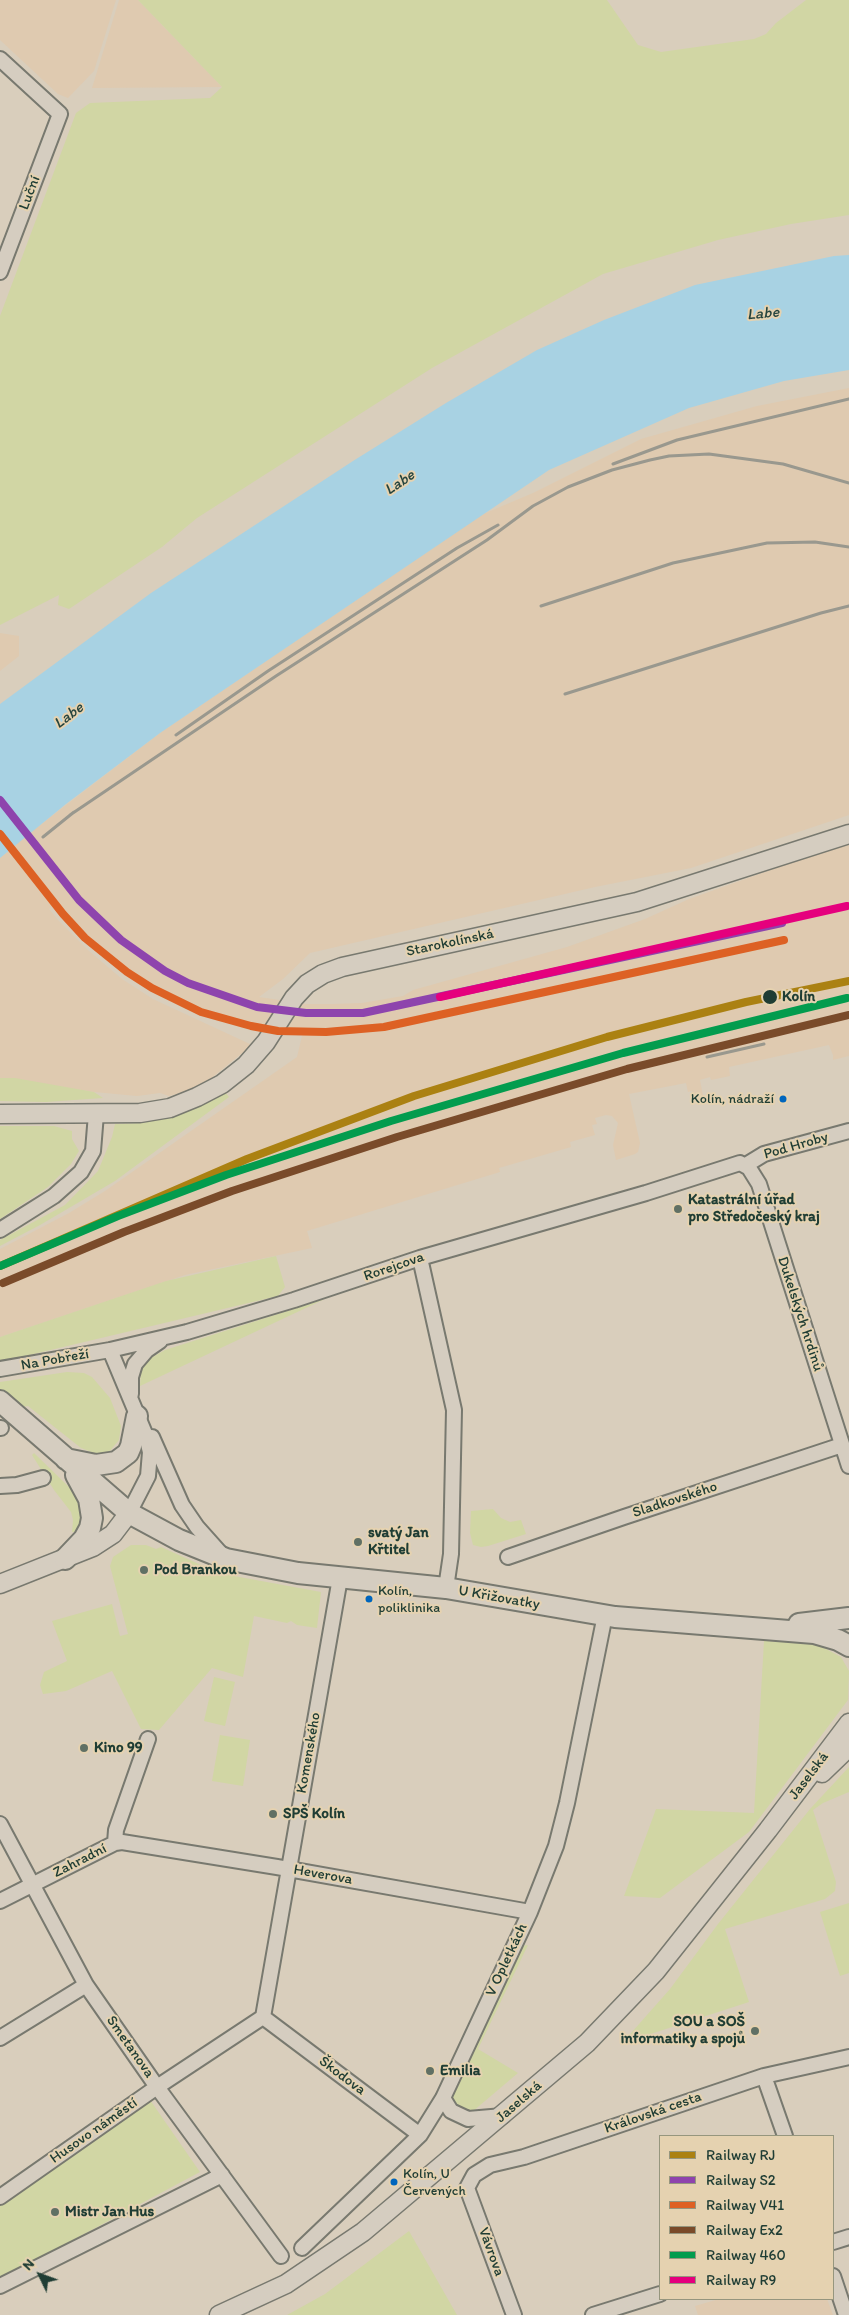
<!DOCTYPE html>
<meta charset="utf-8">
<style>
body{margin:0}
#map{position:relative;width:849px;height:2315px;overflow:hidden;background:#d9cebc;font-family:Itim,sans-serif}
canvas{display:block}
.legend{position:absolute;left:659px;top:2135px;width:175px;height:165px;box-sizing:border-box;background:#e5d2b0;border:1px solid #96967e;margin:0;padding:6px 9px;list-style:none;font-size:15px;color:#1f3d34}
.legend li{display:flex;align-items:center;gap:10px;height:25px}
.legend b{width:25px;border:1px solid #96967e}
.north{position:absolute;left:15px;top:2250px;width:50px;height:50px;-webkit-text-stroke:4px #e5d2b0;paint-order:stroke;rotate:312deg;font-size:14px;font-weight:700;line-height:20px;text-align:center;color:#1f3d34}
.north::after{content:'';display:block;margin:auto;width:18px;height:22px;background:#1f3d34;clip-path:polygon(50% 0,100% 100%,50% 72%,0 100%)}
</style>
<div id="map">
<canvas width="849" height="2315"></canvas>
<ul class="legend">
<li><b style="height:6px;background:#ab8112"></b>Railway RJ</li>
<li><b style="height:6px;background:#8e44ad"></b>Railway S2</li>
<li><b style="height:6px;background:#dd6124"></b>Railway V41</li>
<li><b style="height:6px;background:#7a4b2a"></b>Railway Ex2</li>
<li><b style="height:6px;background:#039c4e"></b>Railway 460</li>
<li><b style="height:6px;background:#e5007d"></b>Railway R9</li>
</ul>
<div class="north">N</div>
</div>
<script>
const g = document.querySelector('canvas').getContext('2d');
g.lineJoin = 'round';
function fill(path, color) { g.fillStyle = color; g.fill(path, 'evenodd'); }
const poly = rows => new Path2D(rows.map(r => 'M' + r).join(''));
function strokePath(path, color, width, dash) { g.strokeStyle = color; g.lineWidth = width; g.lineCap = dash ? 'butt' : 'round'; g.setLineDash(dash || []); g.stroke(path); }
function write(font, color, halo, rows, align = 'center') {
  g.font = font + ' Itim,sans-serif'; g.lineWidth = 4; g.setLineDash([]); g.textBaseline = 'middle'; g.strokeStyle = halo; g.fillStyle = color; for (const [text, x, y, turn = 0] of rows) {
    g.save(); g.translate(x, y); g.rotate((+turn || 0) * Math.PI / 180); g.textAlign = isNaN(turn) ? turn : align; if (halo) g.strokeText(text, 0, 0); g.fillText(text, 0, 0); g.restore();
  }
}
const built = poly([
 [0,0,116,0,94,71,68,98,58,94,0,40],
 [119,0,138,0,222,87,92,88],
 [849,388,849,815,691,868,595,887,310,953,283,979,259,997,307,1004,333,1004,362,1003,403,996,413,990,567,947,645,919,689,899,849,842,849,1056,833,1060,833,1055,829,1045,729,1067,730,1076,711,1080,710,1077,700,1080,704,1101,694,1103,692,1091,688,1092,686,1083,629,1094,640,1143,638,1152,635,1154,616,1160,613,1145,618,1123,612,1116,606,1115,595,1118,597,1124,592,1125,595,1135,570,1142,571,1147,499,1168,500,1172,307,1231,312,1248,185,1275,0,1337,0,1249,69,1213,105,1191,297,1057,303,1032,278,1031,225,1020,177,1002,151,989,107,958,85,938,54,904,49,909,59,921,89,951,122,979,153,999,252,1045,209,1080,192,1090,169,1096,160,1093,137,1096,94,1092,0,1078,0,858,11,849,0,785,35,829,160,733,481,515,533,493,641,439,757,406],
 [0,633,19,636,19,656,0,671],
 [719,2299,827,2299,833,2315,698,2315,695,2306]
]);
const green = poly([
 [138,0,607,0,638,45,661,52,754,39,766,34,776,23,806,0,849,0,849,215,791,224,718,240,603,274,432,368,197,518,162,547,69,609,58,605,59,595,0,625,0,316,76,113,90,103,210,98,222,87],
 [0,1078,15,1078,94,1092,103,1098,46,1102,0,1101],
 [225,1092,229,1097,115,1181,40,1225,0,1246,0,1240,65,1205,98,1171,112,1137,115,1124,143,1123,183,1112],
 [0,1126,54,1126,72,1131,72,1139,79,1151,71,1164,48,1187,0,1219],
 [276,1256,285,1287,278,1296,0,1362,0,1337,166,1281],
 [325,1299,140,1386,141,1368,147,1360,165,1350],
 [67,1372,84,1373,92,1377,110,1398,121,1426,119,1440,109,1452,99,1455,81,1448,28,1406,0,1411,0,1382],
 [34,1453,69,1487,77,1500,80,1510,81,1520,75,1532,72,1532,73,1520,71,1512,54,1490,32,1455],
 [493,1509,501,1518,510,1522,521,1520,526,1534,488,1546,481,1547,473,1545,470,1533,471,1511],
 [131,1545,146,1545,156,1549,161,1547,210,1569,234,1576,321,1592,317,1628,297,1625,291,1621,287,1623,254,1616,243,1677,212,1668,159,1730,141,1729,112,1671,66,1691,43,1694,40,1685,44,1672,67,1661,52,1621,112,1604,120,1636,128,1634,110,1566,113,1557],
 [764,1641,815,1643,841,1657,849,1671,848,1700,749,1832,660,1898,624,1896,656,1809,754,1813],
 [214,1677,235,1682,225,1726,204,1721],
 [220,1735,250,1740,243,1786,212,1781],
 [849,1767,849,1792,823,1803,813,1810,836,1882,835,1891,825,1899,725,1929,749,2002,626,2042,624,2041,670,1989,718,1924,810,1809],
 [849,1903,849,1973,840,1976,820,1912],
 [528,1945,478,2049,518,2073,472,2112,457,2110,452,2105,449,2094,521,1946],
 [150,2100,200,2172,0,2279,0,2205],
 [409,2231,457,2315,287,2315,325,2294]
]);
const water = poly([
 [849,255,849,370,784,381,689,408,549,470,160,733,66,804,0,858,0,704,151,593,353,461,446,403,537,350,604,320,695,285,834,256]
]);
const minor = poly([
 [0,59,60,114,0,272],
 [746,1165,764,1154,849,1131],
 [0,1230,54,1196,81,1172,93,1151,96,1114],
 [420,1258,454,1410,451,1554,446,1588],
 [110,1350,146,1436,150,1452,148,1476,129,1513],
 [0,1369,110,1350,187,1332,294,1300,420,1258,646,1193,740,1163,749,1168,759,1184,849,1466],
 [131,1394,131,1377,135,1364,147,1350,160,1341],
 [0,1428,1,1428],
 [152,1437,182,1505,197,1527,222,1555],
 [0,1486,17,1485,43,1478],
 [508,1557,624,1517,842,1445],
 [0,1824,86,1985,157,2087,281,2256],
 [115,1843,116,1830,148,1739],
 [0,1901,115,1843,122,1842,277,1867,530,1912],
 [263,2017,340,1578],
 [263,2017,420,2135],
 [0,2038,86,1985],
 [764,2076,785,2136],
 [443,2098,451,2111,468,2119,503,2116],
 [0,2197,157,2087,263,2017],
 [833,2242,849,2237],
 [302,2248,420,2135,443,2098,530,1912,556,1846,567,1803,605,1615],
 [833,2276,846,2315],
 [0,2286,222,2175],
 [514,2315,467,2188,474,2175,490,2165,524,2157,764,2076,849,2057],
 [593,2315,660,2294]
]);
const tertiary = poly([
 [0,1114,140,1113,170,1108,197,1097,222,1084,246,1065,266,1042,294,998,307,984,323,974,342,967,637,902,849,834],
 [0,1584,93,1547,113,1534,129,1513],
 [822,1773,849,1747],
 [219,2315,286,2284,363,2232,587,2043,656,1971,768,1830,849,1723]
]);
const secondary = poly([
 [0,1401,129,1513,179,1540,226,1559,298,1573,446,1588,615,1617,814,1633,838,1640,849,1646],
 [66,1459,96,1465,116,1462,128,1453,131,1446,137,1416],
 [65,1559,84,1539,90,1528,92,1518,89,1499,76,1475],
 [799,1624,849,1618]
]);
const rail = poly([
 [613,464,677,440,849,399],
 [541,606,673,563,767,543,815,542,849,547],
 [565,694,821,613,849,606],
 [176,735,268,671,457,548,498,525],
 [70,815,276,676,487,540,533,506,568,487,612,470,650,460,669,456,709,454,783,464,849,483],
 [43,837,74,812],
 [707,1057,764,1044]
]);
const rail1 = poly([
 [0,1266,247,1159,414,1096,607,1037,746,1002,849,981]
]);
const rail2 = poly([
 [0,800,79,900,121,940,165,971,188,983,257,1007,306,1013,363,1013,782,923]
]);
const rail3 = poly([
 [0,834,63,914,85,938,127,972,152,988,201,1012,251,1026,278,1031,326,1032,384,1027,784,940]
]);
const rail4 = poly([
 [3,1283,124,1232,232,1191,397,1137,627,1069,849,1015]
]);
const rail5 = poly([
 [0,1266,118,1216,226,1175,391,1121,623,1053,847,998]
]);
const rail6 = poly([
 [440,997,847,906]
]);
const markers = [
 [770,997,8,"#1f3d34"],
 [783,1099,4.5,"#0065bd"],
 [678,1209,5,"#607064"],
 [358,1542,5,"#607064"],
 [144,1570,5,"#607064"],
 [369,1599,4.5,"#0065bd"],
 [84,1748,5,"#607064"],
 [273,1814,5,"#607064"],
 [755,2031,5,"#607064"],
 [430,2071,5,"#607064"],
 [394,2182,4.5,"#0065bd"],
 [55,2212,5,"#607064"]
];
const busNames = [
 ["Kolín, nádraží",774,1099,"right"],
 ["Kolín,",378,1591],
 ["poliklinika",378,1608],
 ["Kolín, U",403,2174],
 ["Červených",403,2191]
];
const streetNames = [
 ["Luční",30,193,-69],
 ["Starokolínská",450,943,-12],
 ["Pod Hroby",796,1146,-16],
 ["Rorejcova",394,1267,-19],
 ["Dukelských hrdinů",800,1314,72],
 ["Na Pobřeží",55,1360,-10],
 ["Sladkovského",675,1500,-18],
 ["U Křižovatky",499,1598,10],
 ["Komenského",309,1753,-80],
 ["Jaselská",809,1776,-53],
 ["Zahradní",80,1861,-27],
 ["Heverova",323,1875,10],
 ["V Opletkách",507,1960,-65],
 ["Smetanova",130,2047,55],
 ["Škodova",342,2076,37],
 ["Jaselská",519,2102,-41],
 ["Královská cesta",653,2113,-19],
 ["Husovo náměstí",94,2131,-35],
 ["Vávrova",491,2252,70]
];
const stopNames = [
 ["Kolín",782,997]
];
const poiNames = [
 ["Katastrální úřad",688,1200],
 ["pro Středočeský kraj",688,1217],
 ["svatý Jan",368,1533],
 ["Křtitel",368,1550],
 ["Pod Brankou",154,1570],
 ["Kino 99",94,1748],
 ["SPŠ Kolín",283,1814],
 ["SOU a SOŠ",745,2022,"right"],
 ["informatiky a spojů",745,2039,"right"],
 ["Emilia",440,2071],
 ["Mistr Jan Hus",65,2212]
];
const waterNames = [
 ["Labe",763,314,-5],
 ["Labe",400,483,-34],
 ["Labe",69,716,-37]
];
fill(built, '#dfcab0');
fill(green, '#d1d6a4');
fill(water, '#a8d2e3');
strokePath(minor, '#78796f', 18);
strokePath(tertiary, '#78796f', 21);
strokePath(secondary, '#78796f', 24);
strokePath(minor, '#d5cdc0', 14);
strokePath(tertiary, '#d5cdc0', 18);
strokePath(secondary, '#d5cdc0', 20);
strokePath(rail, '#99988e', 3);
strokePath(rail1, '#ab8112', 8);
strokePath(rail2, '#8e44ad', 8);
strokePath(rail3, '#dd6124', 8);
strokePath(rail4, '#7a4b2a', 8);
strokePath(rail5, '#039c4e', 8);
strokePath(rail6, '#e5007d', 8);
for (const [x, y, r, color] of markers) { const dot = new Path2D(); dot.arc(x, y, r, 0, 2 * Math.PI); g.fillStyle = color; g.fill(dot); strokePath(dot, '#e5d2b0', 2); }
write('14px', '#1f3d34', '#e5d2b0', busNames, 'left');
write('15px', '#1f3d34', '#e5d2b0', streetNames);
write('bold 15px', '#1f3d34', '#e5d2b0', stopNames, 'left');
write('bold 15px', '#1f3d34', '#e5d2b0', poiNames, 'left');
write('italic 16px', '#25443e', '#e5d2b0', waterNames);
</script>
